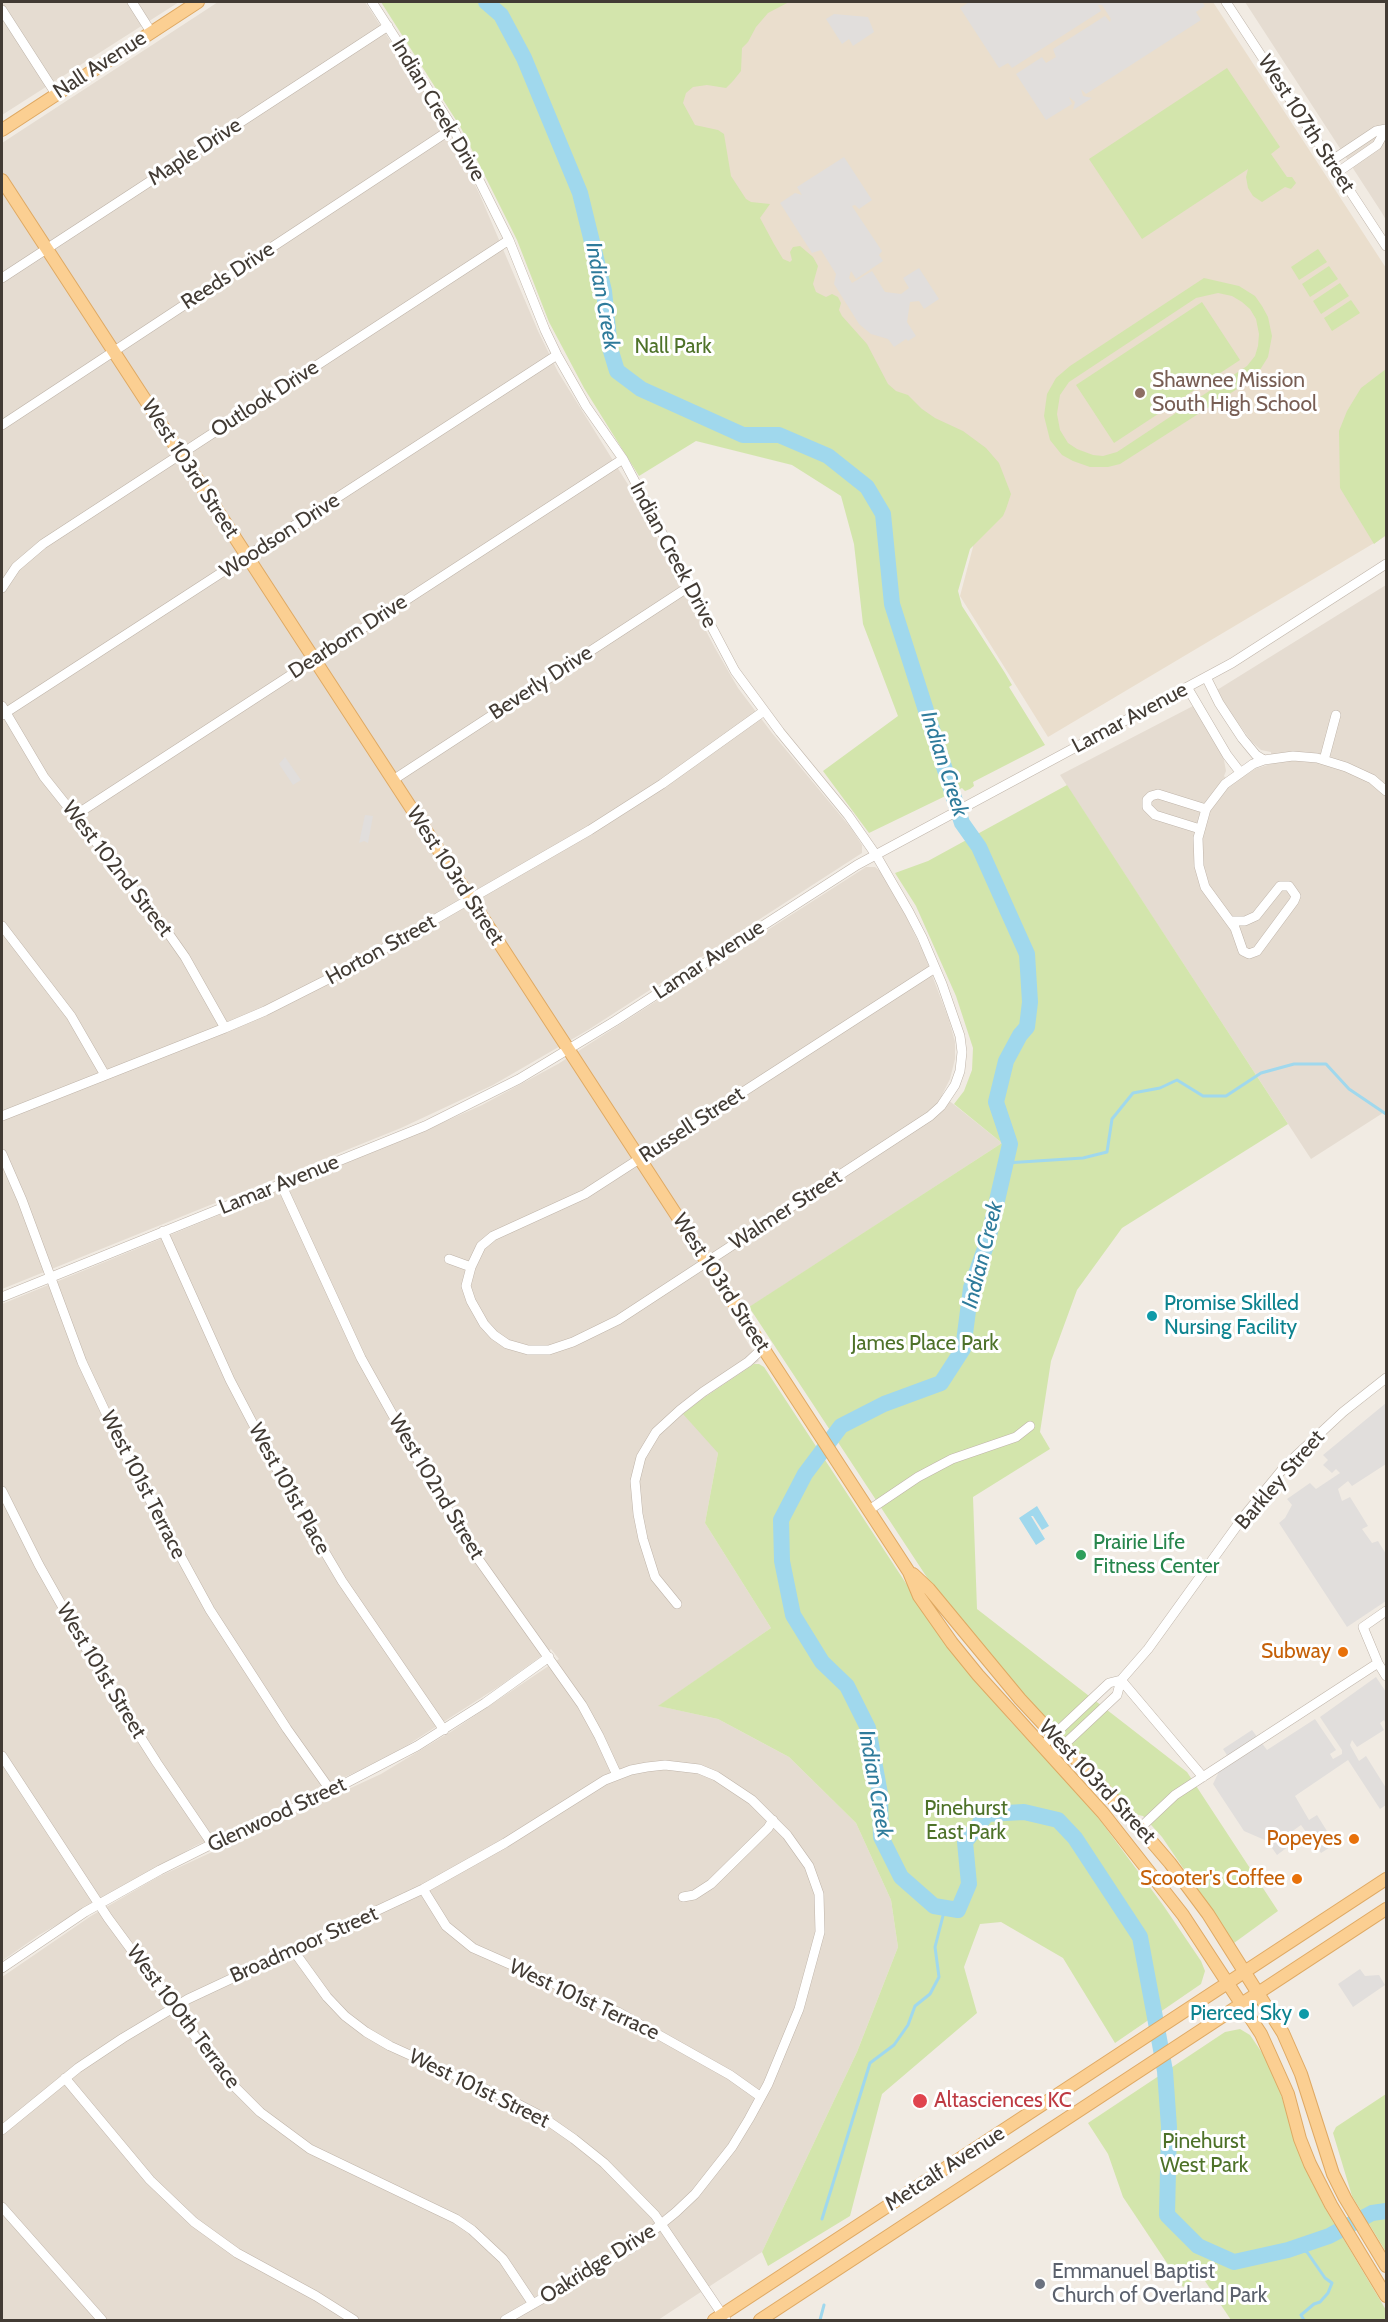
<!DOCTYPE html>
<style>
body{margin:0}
#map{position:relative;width:1388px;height:2322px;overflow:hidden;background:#f1ebe3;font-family:Cabin,sans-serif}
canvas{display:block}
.frame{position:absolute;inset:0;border:3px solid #423b34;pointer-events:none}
</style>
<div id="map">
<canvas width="1388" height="2322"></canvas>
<div class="frame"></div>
</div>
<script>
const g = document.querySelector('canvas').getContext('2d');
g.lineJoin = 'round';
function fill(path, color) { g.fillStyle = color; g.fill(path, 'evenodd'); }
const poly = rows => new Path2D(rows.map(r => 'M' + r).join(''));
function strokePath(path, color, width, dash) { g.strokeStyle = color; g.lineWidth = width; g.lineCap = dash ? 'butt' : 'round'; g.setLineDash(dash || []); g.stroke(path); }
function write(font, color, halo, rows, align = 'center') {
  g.font = font + ' Cabin,sans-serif'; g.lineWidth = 6; g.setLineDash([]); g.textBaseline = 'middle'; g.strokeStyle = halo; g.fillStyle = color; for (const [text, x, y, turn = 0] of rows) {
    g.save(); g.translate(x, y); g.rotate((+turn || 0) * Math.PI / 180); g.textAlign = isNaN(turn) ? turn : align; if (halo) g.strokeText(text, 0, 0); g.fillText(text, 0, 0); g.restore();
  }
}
const residential = poly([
 [2,2,179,2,2,115],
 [218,2,365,2,433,107,462,160,479,193,538,331,558,372,632,491,715,648,738,688,772,733,851,828,862,845,862,853,588,1030,493,1085,401,1128,2,1289,2,143],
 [1245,2,1386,2,1386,220,1382,213],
 [1386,585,1386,1111,1311,1159,1060,775,1193,706,1223,755,1226,771,1224,776,1231,784,1255,769,1271,764,1271,752,1261,750,1252,742,1227,708,1217,690],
 [866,867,875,867,881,872,905,914,924,954,949,1020,955,1042,955,1059,950,1079,942,1095,1002,1143,733,1318,759,1361,702,1399,718,1453,705,1523,771,1628,659,1706,718,1719,789,1757,856,1823,891,1900,898,1947,857,2052,762,2252,658,2320,2,2320,2,1977,91,1916,158,1877,381,1774,452,1731,559,1659,551,1649,501,1685,406,1746,358,1771,195,1846,39,1935,2,1961,2,1304,424,1131,482,1105,558,1064]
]);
const education = poly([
 [786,2,1213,2,1386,268,1386,536,1048,737,960,596,973,547,972,501,659,119,745,24]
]);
const green = poly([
 [381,2,789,2,768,13,756,27,748,42,742,48,741,71,733,81,726,88,707,85,693,87,686,93,683,103,695,125,718,130,724,134,731,176,746,199,751,202,770,204,760,218,774,244,783,259,790,262,792,260,790,252,793,247,800,246,813,257,818,266,813,284,816,292,826,297,832,294,838,297,841,303,839,310,842,316,867,344,888,384,896,391,908,395,922,409,935,418,963,431,986,448,999,463,1011,494,1006,509,1003,516,970,549,958,591,962,606,1005,673,1012,685,1009,687,1045,745,973,782,974,786,970,789,965,791,962,788,869,833,823,771,898,716,863,624,854,544,841,496,792,465,696,441,639,476,584,388,549,322,517,240,461,128],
 [1227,68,1280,147,1271,154,1287,177,1292,177,1296,183,1291,189,1285,187,1262,202,1253,196,1248,188,1246,177,1248,169,1142,239,1089,159],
 [1318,249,1327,262,1299,280,1291,267],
 [1329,266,1338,279,1310,297,1302,284],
 [1204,278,1239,286,1255,296,1262,306,1268,317,1272,336,1268,357,1258,373,1245,384,1120,464,1108,467,1090,467,1073,461,1062,455,1050,440,1044,416,1047,394,1056,378,1070,366],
 [1218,293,1232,296,1242,302,1250,309,1256,319,1259,334,1258,346,1255,356,1247,366,1117,452,1103,456,1093,455,1077,449,1068,443,1060,430,1057,414,1060,395,1069,382,1196,298],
 [1340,283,1349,296,1321,314,1313,301],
 [1351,300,1360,313,1332,331,1324,318],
 [1202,302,1240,360,1114,443,1076,385],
 [1386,369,1386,535,1374,544,1340,488,1339,431,1347,411,1361,388],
 [1067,785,1288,1124,1122,1228,1077,1290,1051,1361,1040,1432,1050,1449,973,1497,977,1609,1187,1772,1278,1911,1234,1943,1162,1837,1143,1816,1134,1814,1072,1749,1053,1725,1046,1722,930,1582,749,1307,1002,1143,954,1104,964,1091,972,1070,973,1048,956,996,916,906,895,873,928,861],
 [754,1364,759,1364,764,1367,951,1652,1011,1722,1055,1769,1100,1820,1163,1905,1201,1961,1205,1971,1201,1984,1115,2043,1063,1958,1001,1922,980,1924,964,1967,977,2013,882,2094,850,2216,768,2266,762,2252,857,2052,898,1947,891,1900,856,1823,789,1757,718,1719,658,1706,771,1628,705,1523,718,1453,683,1414,702,1399],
 [1240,2029,1250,2035,1269,2063,1278,2085,1303,2164,1325,2208,1386,2310,1386,2320,1231,2320,1201,2275,1183,2287,1123,2197,1108,2154,1088,2123,1225,2032],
 [1386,2094,1386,2252,1352,2196,1333,2133,1336,2127]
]);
const parking = poly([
 [969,2,1202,2,1205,6,1196,12,1201,20,1086,94,1081,89,1083,96,1092,98,1073,110,1075,102,1069,97,1072,104,1046,120,1016,74,1042,57,1046,63,1056,57,1053,49,1105,16,1110,22,1111,19,1102,5,1098,5,1101,11,1012,68,1008,63,999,68,960,8],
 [834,14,868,17,874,32,853,46,849,39,842,44,826,19],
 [844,157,872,200,859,209,855,205,852,206,882,251,879,255,883,261,856,279,851,271,849,278,852,283,872,271,885,292,901,294,909,288,903,278,919,268,939,299,924,309,919,301,910,302,907,322,916,336,908,341,906,339,894,347,888,339,871,334,859,324,834,284,836,274,821,250,812,253,780,203,795,193,802,195,797,187],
 [285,757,301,780,293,785,279,764],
 [365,815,373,816,368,843,364,841,359,843],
 [1386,1403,1386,1464,1352,1486,1348,1481,1338,1489,1342,1501,1350,1497,1368,1526,1362,1529,1372,1543,1378,1541,1386,1554,1386,1601,1347,1627,1279,1523,1285,1518,1292,1505,1287,1499,1310,1483,1316,1489,1340,1473,1336,1469,1332,1473,1323,1465,1328,1460,1323,1455],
 [1376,1677,1386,1692,1386,1724,1384,1720,1380,1723,1384,1730,1357,1747,1352,1740,1350,1745,1359,1761,1366,1756,1386,1788,1386,1805,1380,1809,1348,1760,1295,1796,1309,1820,1317,1815,1335,1844,1321,1853,1301,1825,1284,1837,1289,1846,1277,1855,1267,1841,1244,1831,1213,1784,1227,1755,1223,1749,1252,1730,1267,1750,1315,1719,1336,1750,1330,1754,1333,1759,1342,1754,1342,1750,1320,1717],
 [1360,1969,1365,1976,1379,1975,1385,1985,1353,2007,1338,1984]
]);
const water = poly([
 [1037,1506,1049,1526,1042,1530,1033,1516,1031,1516,1045,1539,1036,1545,1019,1518]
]);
const stream = poly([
 [1006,1163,1083,1158,1107,1152,1112,1119,1133,1093,1160,1088,1177,1080,1203,1096,1226,1096,1261,1073,1294,1064,1326,1064,1349,1089,1386,1114],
 [822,2219,870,2063,894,2045,908,2025,915,2006,930,1994,939,1977,935,1947,945,1908],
 [1295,2247,1307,2252,1325,2278,1332,2283,1328,2293,1320,2302,1314,2304,1301,2315,1304,2320],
 [820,2320,824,2305]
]);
const river = poly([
 [486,2,501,15,524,58,580,193,604,291,610,348,617,371,641,389,743,435,779,435,828,456,867,487,883,514,892,604,962,823,979,847,1027,954,1030,1002,1027,1027,1020,1035,1006,1061,996,1102,1010,1144,988,1240,971,1288,963,1349,941,1383,884,1404,841,1426,805,1474,781,1520,782,1561,793,1615,822,1662,847,1686,868,1728,880,1794,881,1837,901,1877,934,1906,958,1910,969,1884,965,1842,987,1814,1024,1812,1058,1820,1075,1838,1140,1937,1165,2071,1169,2127,1167,2215,1198,2246,1234,2262,1288,2250,1329,2236,1372,2213,1386,2211]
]);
const minor = poly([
 [132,2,151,32],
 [372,2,453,128,509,240,545,330,557,355,586,406,623,459,735,671,780,732,848,815,876,855,909,912,922,937,942,984,960,1036,962,1052,960,1071,955,1085,941,1106,930,1116,618,1320,573,1342,549,1350,528,1350,507,1344,494,1335,484,1324,471,1301,466,1286,471,1267,481,1246,493,1236,585,1194,935,968],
 [1226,2,1386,246],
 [2,10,56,94],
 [1331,161,1376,131,1386,129],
 [1338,172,1377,145,1386,129],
 [2,278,388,26],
 [2,425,453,128],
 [2,588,16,567,43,544,509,240],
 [1206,677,1219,703,1242,738,1256,755,1264,760],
 [1187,687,1227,755,1240,772],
 [2,706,44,777,166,930,185,957,225,1028],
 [2,715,557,355],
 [1324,760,1336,715],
 [393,780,690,586],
 [74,816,623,459],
 [1200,829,1155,815,1147,807,1147,800,1151,796,1158,794,1206,809],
 [1230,921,1245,921,1256,916,1280,886,1289,886,1296,896,1294,901,1257,951,1249,954,1243,951,1235,928,1205,887,1199,866,1198,838,1206,809,1225,784,1253,764,1264,760,1293,756,1317,758,1346,767,1372,779,1386,791],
 [2,926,71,1016,105,1075],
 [2,1116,225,1028,265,1011,352,967,590,830,662,784,764,711],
 [2,1154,22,1200,82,1362,128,1460,210,1610,287,1729,331,1791],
 [281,1184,361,1358,429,1480,479,1560,582,1705,599,1736,617,1775],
 [163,1231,230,1380,284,1483,342,1581,444,1730],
 [449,1259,471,1267],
 [2,1297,373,1147,425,1126,519,1079,615,1021,857,865,1232,663,1386,564],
 [2,1491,39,1565,101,1675,157,1763,212,1844],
 [869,1510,918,1477,952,1459,1016,1437,1030,1426],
 [677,1604,655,1577,643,1539,638,1514,635,1481,641,1457,656,1432,680,1410,703,1392,748,1362,763,1348],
 [1386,1611,1363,1627,1378,1663,1386,1676],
 [1121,1680,1203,1777],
 [1042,1746,1109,1683,1121,1680],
 [2,1756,108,1918,219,2069,235,2087,260,2112,310,2149,456,2219,472,2230,503,2259,533,2304],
 [1052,1756,1117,1695,1121,1680,1148,1649,1244,1516,1286,1465,1343,1412,1386,1378],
 [1140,1828,1175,1795,1378,1663],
 [423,1889,446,1926,473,1948,618,2012,730,2075,761,2097],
 [683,1897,694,1895,711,1884,768,1828,773,1820],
 [293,1950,327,1997,345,2016,366,2032,390,2046,514,2102,541,2116,574,2139,604,2163,655,2215,726,2320],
 [2,1968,85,1912,160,1870,212,1844,323,1795,417,1746,485,1703,549,1657],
 [65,2078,150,2180,194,2222,237,2253,316,2296,354,2320],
 [2,2130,78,2068,123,2038,188,1999,423,1889,505,1843,605,1780,631,1770,647,1767,665,1765,699,1769,716,1776,752,1800,787,1835,809,1866,819,1894,820,1932,799,2009,768,2084,749,2119,732,2147,695,2194,676,2212,633,2247,505,2320],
 [2,2207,102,2320]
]);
const major = poly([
 [2,130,198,2],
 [2,180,909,1572,919,1596,952,1643,978,1675,1103,1813,1183,1915,1261,2034,1288,2094,1300,2139,1310,2164,1331,2205,1386,2296],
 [913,1574,929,1589,1020,1699,1140,1828,1170,1863,1208,1914,1283,2033,1301,2074,1333,2174,1345,2198,1386,2266],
 [714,2320,1386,1879],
 [760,2320,1386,1909]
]);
const markers = [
 [1140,393,6,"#8d6e63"],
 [1152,1316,6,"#0f9aa8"],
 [1081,1555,6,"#2e9e5b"],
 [1343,1652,6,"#e8710a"],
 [1354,1839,6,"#e8710a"],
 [1297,1879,6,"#e8710a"],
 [1304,2014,6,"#0f9aa8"],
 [920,2101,8,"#e0444e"],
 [1040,2284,6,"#6b7280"]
];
const streetNames = [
 ["Nall Avenue",100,65,-33],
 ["Indian Creek Drive",438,110,59],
 ["West 107th Street",1306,124,57],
 ["Maple Drive",195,152,-33],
 ["Reeds Drive",228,276,-33],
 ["Outlook Drive",265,399,-33],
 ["West 103rd Street",190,469,57],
 ["Woodson Drive",280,536,-33],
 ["Indian Creek Drive",673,555,62],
 ["Dearborn Drive",348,637,-33],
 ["Beverly Drive",541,683,-33],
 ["Lamar Avenue",1130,718,-28],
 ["West 102nd Street",117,869,52],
 ["West 103rd Street",455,876,57],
 ["Horton Street",381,950,-29],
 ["Lamar Avenue",709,960,-33],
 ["Russell Street",692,1125,-33],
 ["Lamar Avenue",279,1185,-22],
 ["Walmer Street",786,1210,-33],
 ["West 103rd Street",721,1283,57],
 ["Barkley Street",1280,1480,-49],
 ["West 101st Terrace",143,1485,63],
 ["West 102nd Street",436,1487,59],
 ["West 101st Place",289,1489,61],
 ["West 101st Street",101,1671,59],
 ["West 103rd Street",1097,1782,47],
 ["Glenwood Street",277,1815,-25],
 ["Broadmoor Street",304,1945,-24],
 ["West 101st Terrace",584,2000,25],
 ["West 100th Terrace",183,2017,53],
 ["West 101st Street",479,2089,26],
 ["Metcalf Avenue",945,2169,-33],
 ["Oakridge Drive",598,2264,-32]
];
const parkNames = [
 ["Nall Park",673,347],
 ["James Place Park",925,1344],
 ["Pinehurst",966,1809],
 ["East Park",966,1833],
 ["Pinehurst",1204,2142],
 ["West Park",1204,2166]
];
const educationNames = [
 ["Shawnee Mission",1152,381],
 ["South High School",1152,405]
];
const cultureNames = [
 ["Promise Skilled",1164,1304],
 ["Nursing Facility",1164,1328],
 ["Pierced Sky",1292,2014,"right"]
];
const leisureNames = [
 ["Prairie Life",1093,1543],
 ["Fitness Center",1093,1567]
];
const foodNames = [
 ["Subway",1331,1652],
 ["Popeyes",1342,1839],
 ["Scooter's Coffee",1285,1879]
];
const healthNames = [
 ["Altasciences KC",934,2101]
];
const worshipNames = [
 ["Emmanuel Baptist",1052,2272],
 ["Church of Overland Park",1052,2296]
];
const waterNames = [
 ["Indian Creek",602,296,80],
 ["Indian Creek",944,764,72],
 ["Indian Creek",983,1255,-76],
 ["Indian Creek",875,1784,80]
];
fill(residential, '#e5dcd1');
fill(education, '#eadecd');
fill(green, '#d3e5ac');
fill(parking, '#e1dedc');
fill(water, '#a0d8ed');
strokePath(stream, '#a0d8ed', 3);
strokePath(river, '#a0d8ed', 16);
strokePath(minor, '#bfb4a9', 10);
strokePath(major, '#dfa963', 14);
strokePath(minor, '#fff', 9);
strokePath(major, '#fbcf92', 12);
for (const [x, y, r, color] of markers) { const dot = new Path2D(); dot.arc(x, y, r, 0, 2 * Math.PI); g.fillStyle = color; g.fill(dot); strokePath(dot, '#fff', 2); }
write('21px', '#423b34', '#fff', streetNames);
write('21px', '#4e7229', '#fff', parkNames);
write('21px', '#785e54', '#fff', educationNames, 'left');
write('21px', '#0d838f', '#fff', cultureNames, 'left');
write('21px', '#27864d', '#fff', leisureNames, 'left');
write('21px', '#c56008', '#fff', foodNames, 'right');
write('21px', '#be3a42', '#fff', healthNames, 'left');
write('21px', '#5b616d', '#fff', worshipNames, 'left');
write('italic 22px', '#2e7b9b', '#fff', waterNames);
</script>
